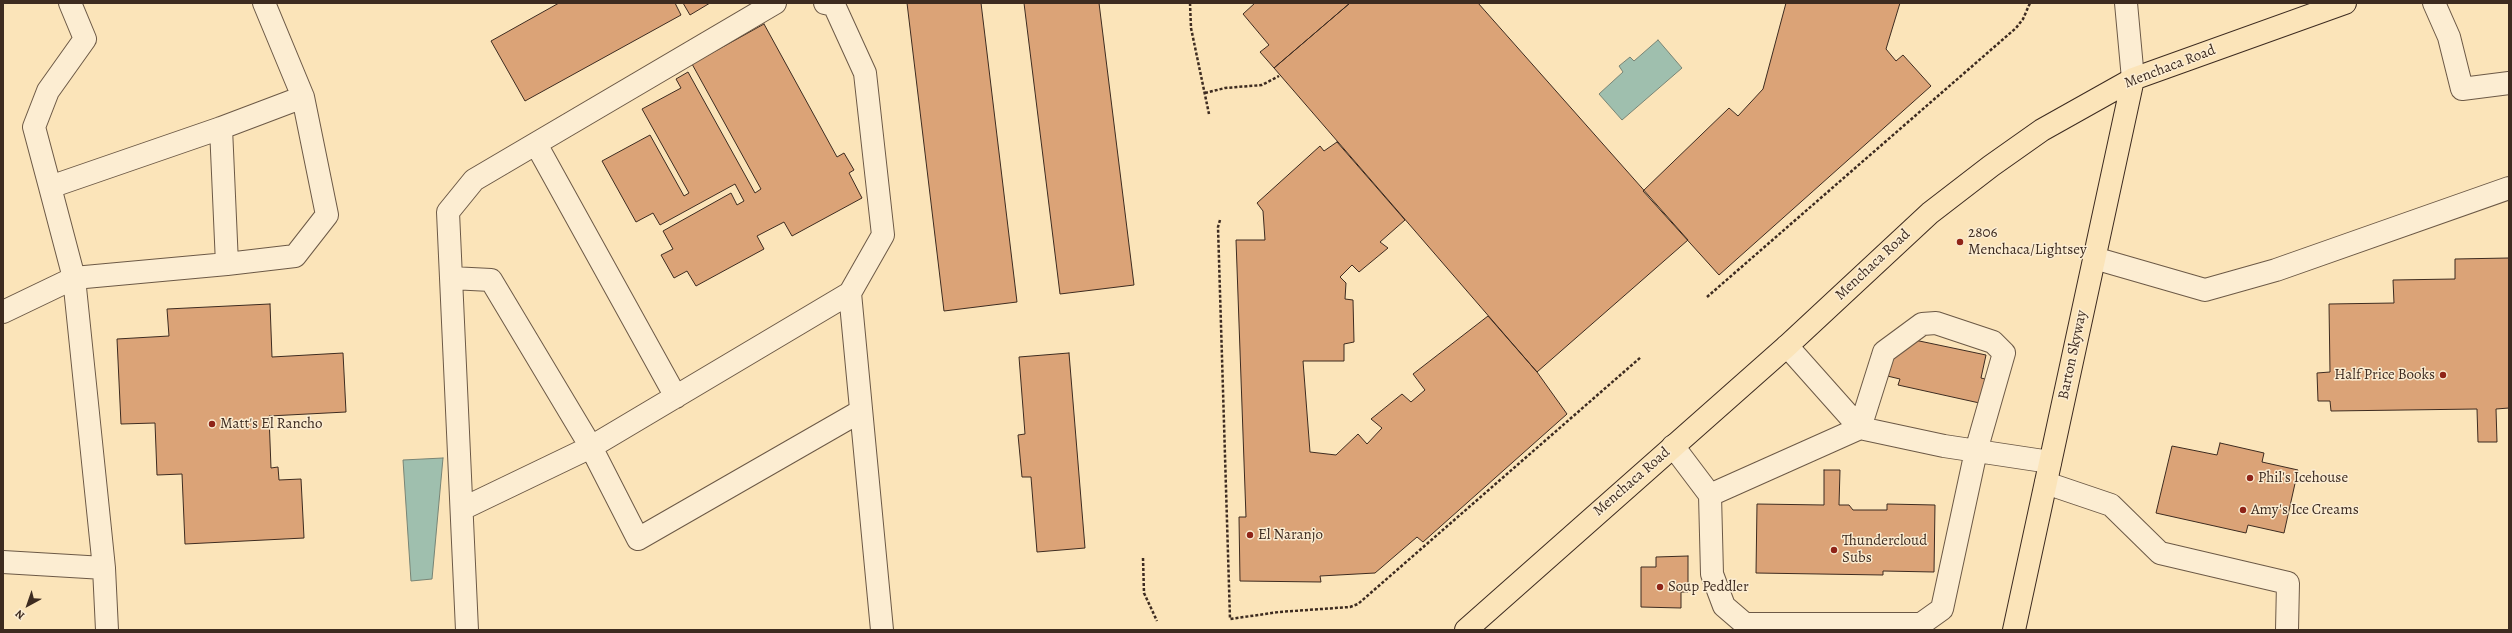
<!DOCTYPE html>
<style>
body{margin:0}
#map{position:relative;width:2512px;height:633px;overflow:hidden;background:#fbe4b9;font-family:Alegreya,serif}
canvas{display:block}
.frame{position:absolute;inset:0;border:4px solid #3d2b20;pointer-events:none}
.north{position:absolute;left:8px;top:585px;width:40px;height:40px;-webkit-text-stroke:3px #fcedd2;paint-order:stroke;rotate:220deg;font-size:11px;font-weight:700;line-height:16px;text-align:center;color:#3d2b20}
.north::after{content:'';display:block;margin:auto;width:14px;height:18px;background:#3d2b20;clip-path:polygon(50% 0,100% 100%,50% 72%,0 100%)}
</style>
<div id="map">
<canvas width="2512" height="633"></canvas>
<div class="frame"></div>
<div class="north">N</div>
</div>
<script>
const g = document.querySelector('canvas').getContext('2d');
g.lineJoin = 'round';
function fill(path, color) { g.fillStyle = color; g.fill(path, 'evenodd'); }
const poly = rows => new Path2D(rows.map(r => 'M' + r).join(''));
function strokePath(path, color, width, dash) { g.strokeStyle = color; g.lineWidth = width; g.lineCap = dash ? 'butt' : 'round'; g.setLineDash(dash || []); g.stroke(path); }
function write(font, color, halo, rows, align = 'center') {
  g.font = font + ' Alegreya,serif'; g.lineWidth = 3; g.setLineDash([]); g.textBaseline = 'middle'; g.strokeStyle = halo; g.fillStyle = color; for (const [text, x, y, turn = 0] of rows) {
    g.save(); g.translate(x, y); g.rotate((+turn || 0) * Math.PI / 180); g.textAlign = isNaN(turn) ? turn : align; if (halo) g.strokeText(text, 0, 0); g.fillText(text, 0, 0); g.restore();
  }
}
const water = poly([
 [1658,40,1682,68,1622,120,1599,94,1623,72,1619,66,1630,57,1634,61,1658,40],
 [443,458,432,579,411,581,403,460,443,458]
]);
const building = poly([
 [559,3,675,3,681,15,525,101,491,41,559,3],
 [683,3,710,3,690,15,683,3],
 [907,3,981,3,1017,302,944,311,907,3],
 [1024,3,1099,3,1134,285,1060,294,1024,3],
 [1255,3,1350,3,1274,68,1260,52,1269,45,1243,14,1255,3],
 [1350,3,1478,3,1688,240,1537,372,1274,68,1350,3],
 [1786,3,1900,3,1886,49,1896,61,1903,55,1931,86,1719,275,1643,191,1729,108,1738,116,1763,89,1786,3],
 [764,24,837,157,844,153,854,170,849,173,862,198,792,236,784,222,757,236,764,249,696,286,687,271,674,278,661,255,673,249,663,231,731,193,737,205,744,201,735,184,660,225,653,213,636,222,602,161,650,135,684,196,689,193,642,109,681,88,676,79,688,72,755,193,761,189,692,64,764,24],
 [1337,142,1405,220,1380,242,1388,248,1359,272,1352,265,1340,277,1346,283,1345,299,1353,300,1354,342,1344,344,1344,361,1303,361,1310,452,1336,455,1358,434,1367,444,1382,428,1371,419,1402,394,1411,402,1425,390,1413,374,1488,316,1537,372,1567,414,1423,542,1417,537,1375,573,1320,576,1321,582,1240,581,1239,517,1246,517,1236,240,1265,240,1263,211,1257,203,1320,146,1324,151,1337,142],
 [2509,258,2509,408,2496,409,2497,442,2478,442,2477,409,2331,411,2330,401,2318,401,2317,373,2330,372,2329,304,2394,303,2393,280,2455,279,2455,259,2509,258],
 [270,304,272,357,343,353,346,412,269,416,271,468,278,467,279,480,301,479,304,538,185,544,182,474,157,475,155,423,121,424,117,339,169,336,167,309,270,304],
 [1905,338,1986,355,1981,378,1989,380,1984,404,1898,385,1900,379,1883,375,1905,338],
 [1069,353,1085,548,1037,552,1031,477,1022,477,1018,435,1025,434,1019,357,1069,353],
 [2220,443,2264,453,2262,462,2298,470,2284,533,2248,525,2246,533,2156,513,2172,446,2217,455,2220,443],
 [1824,470,1840,470,1839,505,1849,505,1853,510,1887,510,1887,504,1935,505,1934,572,1883,571,1883,575,1756,573,1757,504,1824,505,1824,470],
 [1688,556,1688,592,1681,592,1681,608,1641,607,1641,567,1656,567,1656,557,1688,556]
]);
const path = poly([
 [1190,3,1191,28,1209,114],
 [1205,93,1225,88,1262,85,1279,76],
 [1220,220,1218,227,1230,619,1279,612,1350,607,1358,604,1641,357],
 [1707,297,2016,28,2023,19,2030,3],
 [1143,558,1144,593,1157,621]
]);
const minor = poly([
 [70,3,85,39,48,91,34,127,50,187,221,128,303,97,264,3],
 [825,3,834,5,865,73,883,235,850,293,882,630],
 [2126,3,2133,79],
 [2434,3,2449,37,2462,89,2509,83],
 [536,144,676,397],
 [50,187,74,278,227,264,221,128],
 [2094,258,2205,290,2276,270,2509,188],
 [227,264,295,256,327,215,303,97],
 [451,278,491,280,591,447,850,293],
 [3,312,74,278,104,568,107,630],
 [1787,346,1860,428,1944,446,2050,462],
 [1673,446,1710,495,1712,574,1724,606,1745,624,1921,624,1942,609,1976,451,2004,353,1993,342,1936,323,1922,324,1884,352,1860,428,1710,495],
 [2046,483,2111,505,2160,553,2288,583,2287,630],
 [462,509,591,447,638,539,861,411],
 [3,562,104,568],
 [467,630,448,212,474,180,775,3]
]);
const major = poly([
 [1466,630,1787,346,1930,213,1991,166,2042,130,2133,79,2345,3],
 [2014,630,2133,79]
]);
const markers = [
 [1960,242,4,"#8f2418"],
 [2443,375,4,"#8f2418"],
 [212,424,4,"#8f2418"],
 [2250,478,4,"#8f2418"],
 [2243,510,4,"#8f2418"],
 [1250,535,4,"#8f2418"],
 [1834,550,4,"#8f2418"],
 [1660,587,4,"#8f2418"]
];
const streetNames = [
 ["Menchaca Road",2170,67,-21],
 ["Menchaca Road",1873,265,-43],
 ["Barton Skyway",2073,355,-78],
 ["Menchaca Road",1632,482,-41]
];
const poiNames = [
 ["2806",1968,233],
 ["Menchaca/Lightsey",1968,250],
 ["Half Price Books",2435,375,"right"],
 ["Matt's El Rancho",220,424],
 ["Phil's Icehouse",2258,478],
 ["Amy's Ice Creams",2251,510],
 ["El Naranjo",1258,535],
 ["Thundercloud",1842,541],
 ["Subs",1842,558],
 ["Soup Peddler",1668,587]
];
fill(water, '#9fbfae');
strokePath(water, '#788475', 1);
fill(building, '#dba377');
strokePath(building, '#3d2b20', 1);
strokePath(minor, '#6c5946', 24);
strokePath(major, '#3d2b20', 24);
strokePath(path, '#3d2b20', 2.5, [3, 2]);
strokePath(minor, '#fcedd2', 22);
strokePath(major, '#fbe4b9', 22);
for (const [x, y, r, color] of markers) { const dot = new Path2D(); dot.arc(x, y, r, 0, 2 * Math.PI); g.fillStyle = color; g.fill(dot); strokePath(dot, '#fcedd2', 1.5); }
write('15px', '#3d2b20', '#fcedd2', streetNames);
write('15px', '#3d2b20', '#fcedd2', poiNames, 'left');
</script>
